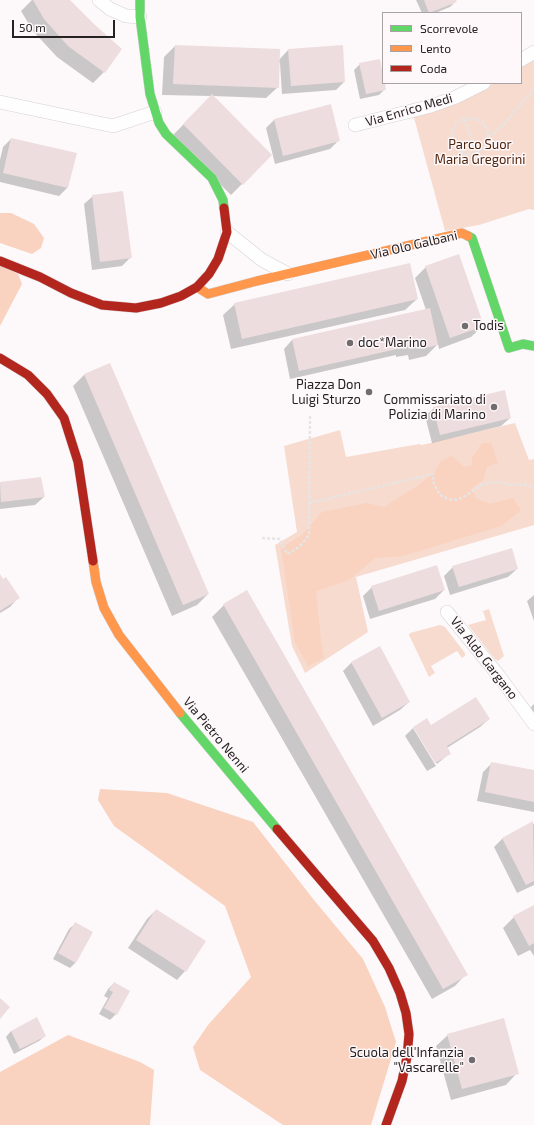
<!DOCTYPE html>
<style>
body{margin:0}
#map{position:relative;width:534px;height:1125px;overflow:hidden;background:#fdf9fb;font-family:"Exo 2",sans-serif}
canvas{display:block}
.legend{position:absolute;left:382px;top:12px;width:140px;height:72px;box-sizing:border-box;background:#fef8fa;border:1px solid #a8a2a4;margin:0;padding:5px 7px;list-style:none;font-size:12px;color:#262123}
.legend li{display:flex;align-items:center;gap:8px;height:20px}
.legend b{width:20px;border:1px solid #a8a2a4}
.scale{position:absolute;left:12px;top:20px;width:103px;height:18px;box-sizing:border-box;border:2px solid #262123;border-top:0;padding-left:5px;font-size:12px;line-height:14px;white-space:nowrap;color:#262123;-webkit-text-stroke:3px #fef8fa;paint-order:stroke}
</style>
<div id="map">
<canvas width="534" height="1125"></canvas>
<ul class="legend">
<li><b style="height:5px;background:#63d668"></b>Scorrevole</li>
<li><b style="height:5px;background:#ff974d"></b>Lento</li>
<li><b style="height:5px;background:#b3261e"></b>Coda</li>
</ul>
<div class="scale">50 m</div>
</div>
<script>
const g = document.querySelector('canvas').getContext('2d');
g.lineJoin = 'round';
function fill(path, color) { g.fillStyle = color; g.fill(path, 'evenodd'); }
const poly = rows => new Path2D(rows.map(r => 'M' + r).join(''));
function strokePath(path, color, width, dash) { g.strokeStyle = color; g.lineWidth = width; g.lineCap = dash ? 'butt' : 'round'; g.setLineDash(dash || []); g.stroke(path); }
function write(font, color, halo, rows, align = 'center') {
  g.font = font + ' "Exo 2",sans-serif'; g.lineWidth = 3; g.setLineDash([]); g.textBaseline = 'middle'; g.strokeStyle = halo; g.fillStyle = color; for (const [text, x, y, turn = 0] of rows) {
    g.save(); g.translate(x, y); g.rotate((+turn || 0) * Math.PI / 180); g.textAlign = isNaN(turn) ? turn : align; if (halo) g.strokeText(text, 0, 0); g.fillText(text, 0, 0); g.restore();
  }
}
const green = poly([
 [534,57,534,210,529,209,479,225,445,231,413,114,483,90,494,83,521,83,521,66],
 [515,423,529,460,534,459,534,525,356,577,368,632,305,673,292,646,275,545,297,532,284,446,340,430,346,457,419,444,422,445],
 [489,609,504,656,498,661,495,659,468,625,486,620,483,611],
 [440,625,445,627,465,653,465,656,462,658,457,651,431,666,435,673,429,677,409,635,410,633]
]);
const forest = poly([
 [0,213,11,213,34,224,44,238,41,248,32,254,0,243],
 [0,265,18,274,22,284,0,326],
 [482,443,491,443,498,463,487,467,483,480,471,489,477,499,490,504,513,498,521,510,501,526,403,556,375,558,349,580,316,591,321,641,324,658,308,666,295,642,281,548,302,535,322,512,367,503,384,507,416,487,434,473,441,461,452,456,464,467,472,465,472,458],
 [100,789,167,793,253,822,314,900,363,959,385,1007,396,1042,371,1125,283,1125,200,1070,193,1047,208,1025,251,977,225,906,114,826,98,800],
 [68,1035,140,1062,154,1070,150,1125,0,1125,0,1072]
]);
const shadow = poly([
 [32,0,68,0,104,72,93,83,57,57,33,31,21,11],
 [416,0,455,0,456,1,450,7,435,13,422,13],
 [175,46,279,50,279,60,288,50,344,82,336,90,282,94,280,63,279,63,278,87,266,98,213,96,271,155,231,195,172,136,212,96,162,95,164,57],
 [360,64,383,79,385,89,379,95,360,99,354,70],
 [274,120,339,140,330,149,275,164,266,128],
 [11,139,68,187,59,196,0,182,0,160,3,147],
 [93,196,130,258,122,266,92,270,84,204],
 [426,267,483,326,471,337,439,349,438,344,426,356,409,360,408,355,396,357,396,355,290,379,284,349,292,340,426,310,415,278],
 [417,299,405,310,231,349,223,315,235,304],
 [110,364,208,594,197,605,172,616,73,386,84,375],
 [434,408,510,418,501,426,432,443,425,416],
 [40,478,44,497,35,505,0,509,0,483],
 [453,567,517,569,508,577,450,595,444,576],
 [0,576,18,598,10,607,0,613],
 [372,587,444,590,435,599,370,619,363,596],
 [247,592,466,974,455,986,432,999,212,617,224,605],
 [534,595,534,621,527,601],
 [379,647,409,702,400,710,373,726,343,671,351,663],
 [534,704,534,716,531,707],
 [489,719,480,727,447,748,450,753,437,764,415,728,413,728],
 [413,728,436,766,427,771,405,736],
 [492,763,534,771,534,812,477,801,483,772],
 [533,823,534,825,534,885,517,893,494,847,502,839],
 [534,906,534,956,530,950,518,956,503,928,514,917],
 [156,910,185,971,177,980,128,948,147,919],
 [75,924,76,962,70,968,53,959,69,929],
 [114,983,116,1014,110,1020,99,1014,108,998,104,996,108,989],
 [11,1031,45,1036,39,1041,14,1054,6,1037],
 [448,1035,517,1073,506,1085,451,1100,436,1046]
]);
const building = poly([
 [33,0,70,0,94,24,122,49,105,73,68,46,44,19],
 [424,0,456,0,457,2,429,13],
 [175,45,280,49,279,88,173,84],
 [343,45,345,82,291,86,288,49],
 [380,59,383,74,383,83,385,83,386,90,366,94,359,63],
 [212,94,272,155,243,185,183,124],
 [331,104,340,141,283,156,274,119],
 [11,138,77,153,68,188,3,173],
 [123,191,132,258,100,262,92,195],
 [459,254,484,326,450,338,425,266],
 [410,263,418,299,242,339,234,303],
 [430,308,438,345,420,349,419,344,299,371,292,339],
 [110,363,209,594,183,605,84,374],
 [505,390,511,418,440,435,433,407],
 [41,477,45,497,1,502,0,482],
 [512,548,518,569,459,587,452,566],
 [437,565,445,590,379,611,371,586],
 [0,574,3,579,6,577,20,598,0,611],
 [247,590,468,975,443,989,223,604],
 [380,646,410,702,382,718,351,662],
 [476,697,490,719,447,746,451,754,435,763,413,727,427,718,431,725],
 [491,762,534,770,534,802,485,792],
 [533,821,534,881,526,885,502,838],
 [534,905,534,943,529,946,513,916],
 [156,909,206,941,186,972,136,940],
 [75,922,93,932,76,963,58,953],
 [114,982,130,991,117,1015,104,1008,113,992,109,990],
 [0,998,10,1007,0,1019],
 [37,1017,46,1036,20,1049,11,1031],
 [504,1018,519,1074,462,1089,447,1034]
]);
const path = poly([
 '452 136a18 18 0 1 1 36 0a18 18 0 1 1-36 0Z',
 [465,119,477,159],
 [488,136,495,133,505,123,534,89],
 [309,503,433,474,434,484,440,495,448,499,455,500,462,498,481,485,490,483,497,482,511,485,522,484,534,487],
 [262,538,280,539,287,554,299,547,309,535,310,416]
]);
const street = poly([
 [99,0,110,9,126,16,140,17],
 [521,60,534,52],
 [0,102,113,126,155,112],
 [355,125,431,106,456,97,484,83],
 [227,232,262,260,288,274],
 [447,612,499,676,534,724]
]);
const fast = poly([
 [140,0,140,17,150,94,159,123,166,134,212,178,223,200,224,208],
 [468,236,472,238,509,348,523,344,534,346],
 [180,713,277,829]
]);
const slow = poly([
 [197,287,208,294,257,281,462,233,468,236],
 [93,561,96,582,104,608,119,635,180,713]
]);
const jam = poly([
 [0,261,40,277,71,293,102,305,136,308,161,303,181,296,197,287,209,274,218,259,227,232,224,208],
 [0,358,28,375,47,394,64,418,78,462,93,561],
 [277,829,373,941,389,968,400,993,406,1013,409,1034,407,1057,402,1081,386,1125]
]);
const markers = [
 [465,326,4,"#716d6f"],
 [350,343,4,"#716d6f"],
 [369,392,4,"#716d6f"],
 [494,407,4,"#716d6f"],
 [472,1060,4,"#716d6f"]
];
const streetNames = [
 ["Via Enrico Medi",409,110,-16],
 ["Via Olo Galbani",414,245,-13],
 ["Via Aldo Gargano",484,658,52],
 ["Via Pietro Nenni",216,735,50]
];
const parkNames = [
 ["Parco Suor",480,145],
 ["Maria Gregorini",480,160]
];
const poiNames = [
 ["Todis",473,326,"left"],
 ["doc*Marino",358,343,"left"],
 ["Piazza Don",361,385],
 ["Luigi Sturzo",361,400],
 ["Commissariato di",486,400],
 ["Polizia di Marino",486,415],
 ["Scuola dell'Infanzia",464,1053],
 ["\"Vascarelle\"",464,1068]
];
fill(green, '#f7dbce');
fill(forest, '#f9d2c0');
fill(shadow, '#0003');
fill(building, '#eeddde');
strokePath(street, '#d5d1d3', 14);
strokePath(fast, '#d5d1d3', 10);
strokePath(slow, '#d5d1d3', 10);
strokePath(jam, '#d5d1d3', 10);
strokePath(path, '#e6e5e6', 2.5, [3, 2]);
strokePath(street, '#fffefe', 13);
strokePath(fast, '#63d668', 9);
strokePath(slow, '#ff974d', 9);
strokePath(jam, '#b3261e', 9);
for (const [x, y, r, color] of markers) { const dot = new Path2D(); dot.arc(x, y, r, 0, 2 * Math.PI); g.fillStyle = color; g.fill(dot); strokePath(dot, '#fef8fa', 1.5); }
write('13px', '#262123', '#fef8fa', streetNames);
write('13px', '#4f240b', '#fef8fa', parkNames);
write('13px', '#262123', '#fef8fa', poiNames, 'right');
</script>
